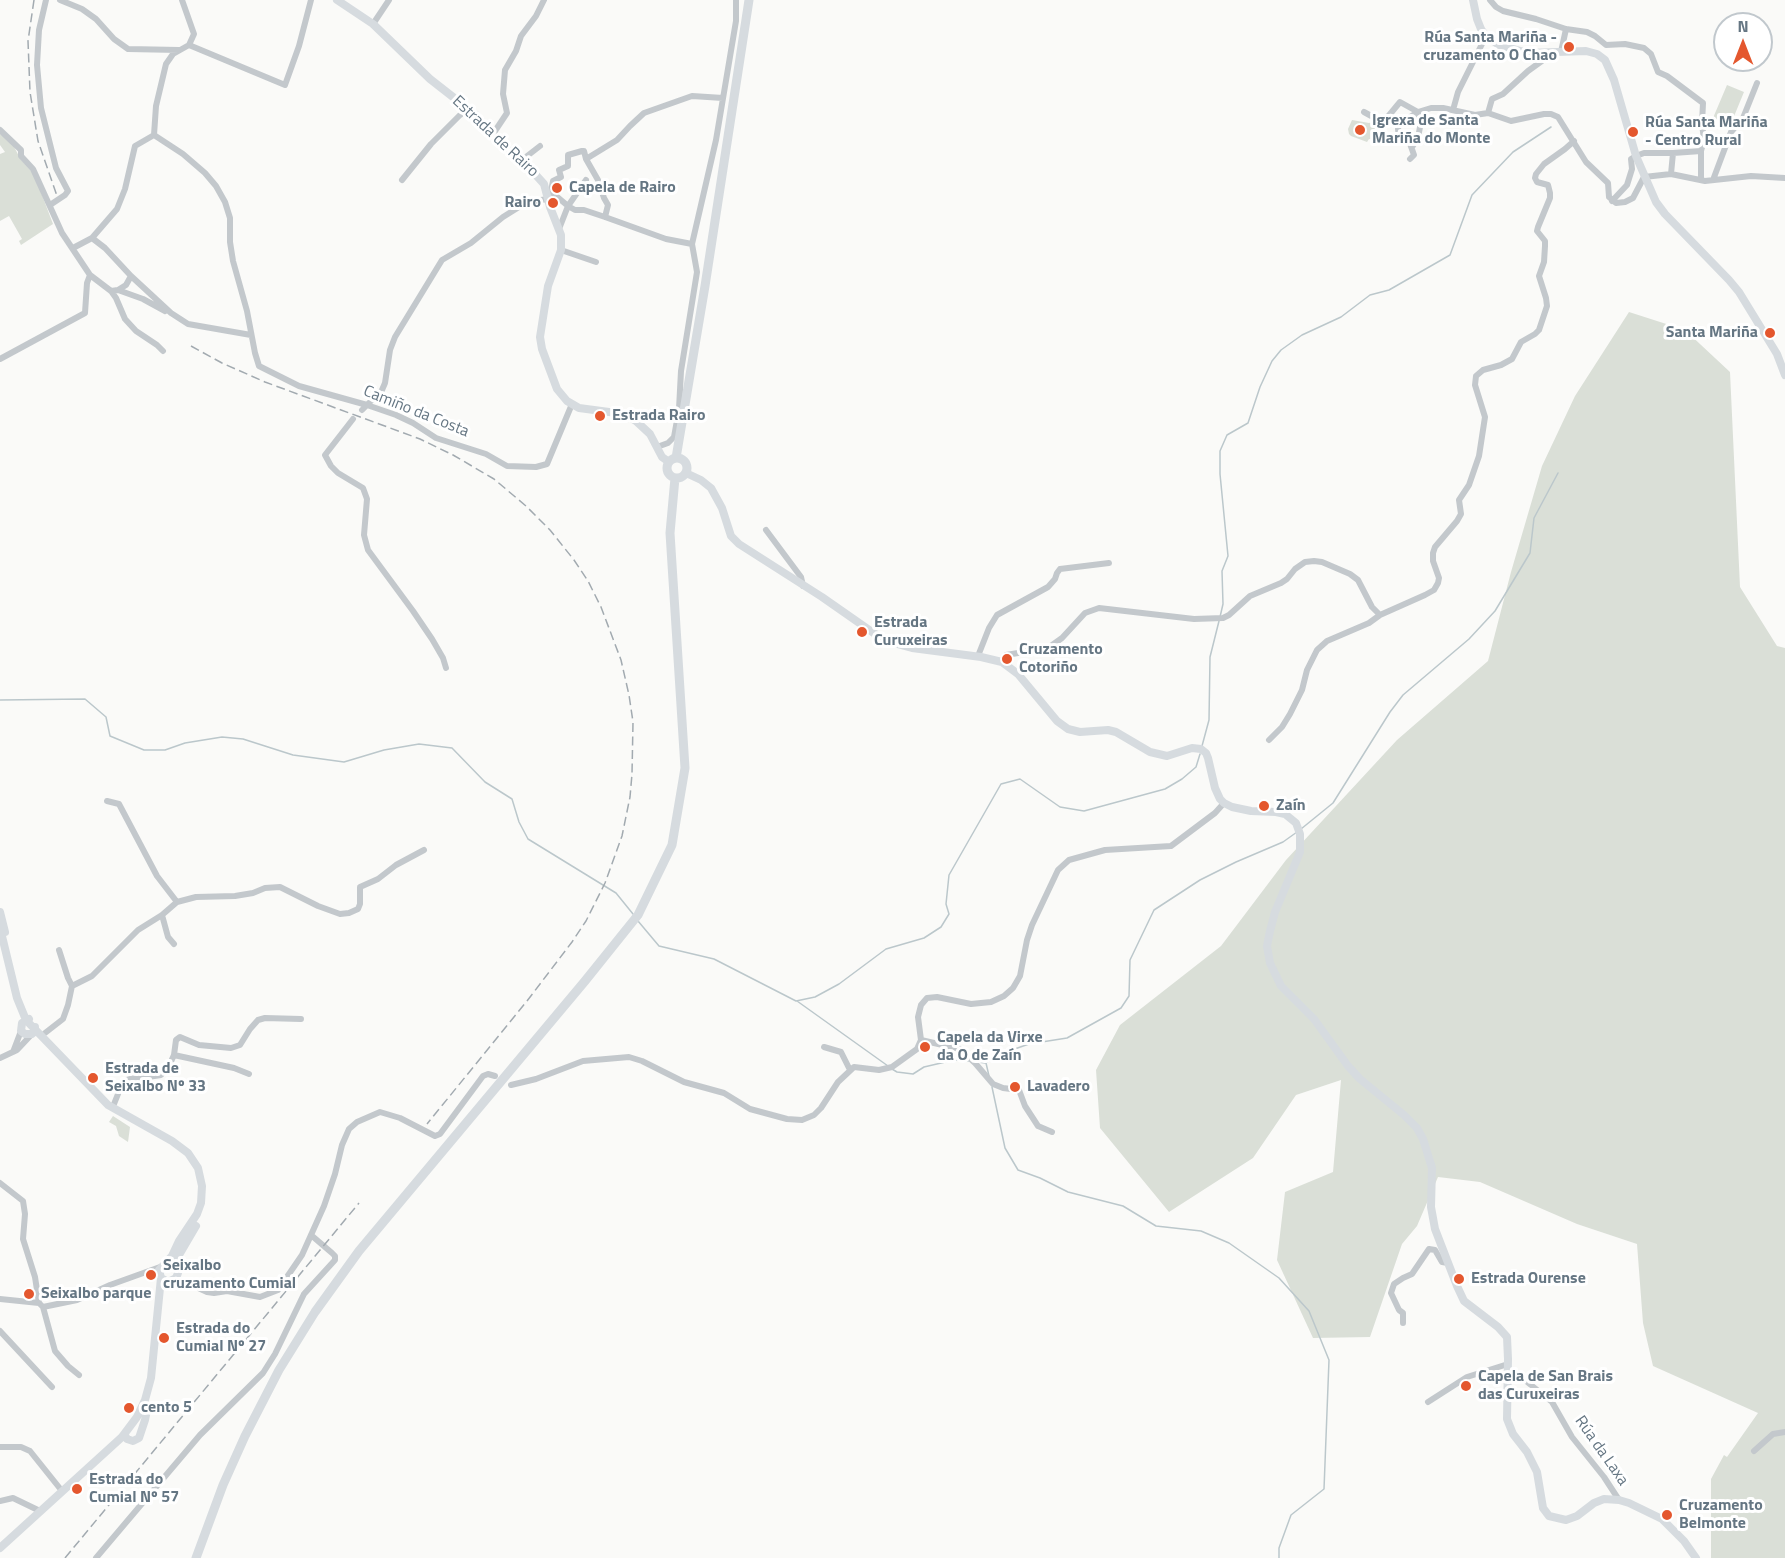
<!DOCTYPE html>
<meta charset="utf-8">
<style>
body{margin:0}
#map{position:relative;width:1785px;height:1558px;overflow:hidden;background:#fafaf8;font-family:"Titillium Web",sans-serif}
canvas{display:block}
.north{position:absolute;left:1713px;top:12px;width:60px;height:60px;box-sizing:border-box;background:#fff;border:2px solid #c1c8cd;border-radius:50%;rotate:0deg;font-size:16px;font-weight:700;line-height:24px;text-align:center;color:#657683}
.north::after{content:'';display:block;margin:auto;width:21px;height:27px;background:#e4572e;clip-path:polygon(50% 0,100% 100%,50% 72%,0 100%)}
</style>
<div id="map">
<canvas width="1785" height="1558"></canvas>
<div class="north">N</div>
</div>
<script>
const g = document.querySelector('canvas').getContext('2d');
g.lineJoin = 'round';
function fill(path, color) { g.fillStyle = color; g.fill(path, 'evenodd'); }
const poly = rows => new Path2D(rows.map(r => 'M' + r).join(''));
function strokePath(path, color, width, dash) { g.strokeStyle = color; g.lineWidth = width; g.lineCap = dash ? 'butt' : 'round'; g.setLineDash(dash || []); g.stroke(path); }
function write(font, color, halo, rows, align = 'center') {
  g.font = font + ' "Titillium Web",sans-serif'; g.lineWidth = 6; g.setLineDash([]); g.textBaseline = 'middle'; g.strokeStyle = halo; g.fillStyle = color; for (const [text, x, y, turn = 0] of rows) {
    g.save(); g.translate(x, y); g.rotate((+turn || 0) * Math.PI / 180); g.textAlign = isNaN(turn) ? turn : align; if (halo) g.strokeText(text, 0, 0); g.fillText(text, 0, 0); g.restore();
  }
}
const green = poly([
 [1727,85,1744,92,1730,126,1713,118],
 [1352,120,1369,123,1378,121,1379,125,1373,140,1369,139,1367,142,1351,136,1349,134,1348,129],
 [0,134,12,143,21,160,34,174,53,224,21,245,19,241,22,239,9,216,0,221,0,154,5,152,0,145],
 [1629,312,1685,330,1730,372,1740,587,1777,646,1785,648,1785,1558,1711,1558,1711,1479,1724,1455,1727,1457,1758,1413,1653,1366,1643,1323,1637,1244,1577,1224,1480,1182,1438,1177,1417,1226,1402,1244,1370,1337,1313,1338,1277,1260,1285,1192,1333,1172,1341,1080,1296,1095,1253,1158,1169,1212,1100,1128,1096,1070,1120,1025,1221,946,1286,860,1397,740,1488,661,1511,572,1542,466,1575,396],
 [113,1116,130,1127,128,1142,119,1136,116,1126,109,1122]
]);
const stream = poly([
 [1220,617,1223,604,1222,571,1228,556,1220,474,1220,451,1227,435,1248,423,1260,387,1272,361,1281,350,1302,335,1341,317,1370,295,1389,290,1450,255,1472,195,1513,152,1551,127],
 [0,700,85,699,106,717,110,736,144,750,165,750,185,743,222,737,243,739,293,755,344,762,384,750,419,744,452,748,485,782,512,799,519,822,528,839,616,893,633,914],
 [1202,746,1209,720,1210,657,1219,621],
 [1301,829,1333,803,1390,712,1403,695,1469,639,1495,611,1530,553,1534,518,1558,473],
 [638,921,659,946,714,959,796,1001,815,997,839,984,886,949,924,938,941,927,949,914,946,904,949,875,1001,784,1020,779,1060,807,1084,811,1165,789,1182,779,1196,767,1200,754],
 [797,1001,888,1066],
 [978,1062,985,1063,1006,1052,1029,1044,1067,1038,1121,1008,1129,996,1130,960,1154,910,1200,880,1236,862,1283,842,1297,832],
 [986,1063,989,1076],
 [892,1069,897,1072,913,1074,924,1067,954,1060,971,1061],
 [992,1087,1005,1148,1018,1170,1040,1178,1068,1192,1123,1206,1156,1226,1201,1231,1229,1243,1279,1278,1309,1311,1329,1360,1324,1489,1291,1515,1279,1548,1279,1558]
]);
const street = poly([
 [46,0,39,30,37,65,41,108,56,168,68,191,65,195,50,205],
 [60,0,82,9,96,19,114,39,128,49,179,50],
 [1490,0,1496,7,1503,11,1536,19,1566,29,1587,32,1595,36,1606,45,1625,44,1644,48,1651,54,1658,72,1667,76,1703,103,1702,124,1704,140,1701,151,1701,180],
 [373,24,389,0],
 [189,45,285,85,299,46,311,0],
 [1561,52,1566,29],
 [1453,110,1458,92,1486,36],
 [1364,112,1384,123],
 [1488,113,1511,121,1544,114,1551,114,1558,117,1586,162,1608,183,1609,197,1616,203,1625,202,1633,198,1644,177,1671,174,1705,181,1751,176,1785,178],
 [1488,113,1492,99,1503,94,1528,71,1546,58,1546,53],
 [0,130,21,150,21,156,33,169,62,233,90,275,111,291,116,298,125,319,136,331,157,345,163,351],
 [493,134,507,113,503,94,505,70,516,51,521,36,536,16,544,0],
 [154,135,183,154,205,173,216,186,225,202,230,218,230,242,233,261,247,311,255,353,259,366,299,386,367,405,396,415,413,423,436,438,486,454,507,466,536,467,547,464,572,404],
 [154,135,156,106,166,64,173,54,189,45,194,34,182,0],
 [1376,140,1381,125,1400,102,1418,112],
 [1412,147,1418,138,1420,127,1419,112],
 [586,159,598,180,604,198,608,205,605,217],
 [1410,159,1414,155,1408,138,1399,139,1398,129,1399,124,1418,112,1431,108,1443,108,1475,115,1488,113],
 [522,160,540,146],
 [1671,174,1673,153],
 [402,180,431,144,460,115,468,109],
 [1713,180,1731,132,1743,118,1757,83],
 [549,190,568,206,575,210,584,210,605,217,666,239,692,244],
 [551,191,553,181,561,177,559,170,568,166,568,155,582,151,584,151,586,159,617,140,630,126,644,113,692,96,723,98],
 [1612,201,1627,185,1632,169,1631,159,1636,156,1644,153,1673,153,1701,151],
 [559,229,568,206,586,180],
 [92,238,105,248,131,276,171,313,188,324,251,335],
 [73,248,92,238,117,209,125,189,135,146,154,135],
 [561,250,596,262],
 [118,290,126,285,131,276],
 [111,291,118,290,143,299,165,311],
 [0,359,85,313,87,283,90,275],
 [362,410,382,390,385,383,390,350,395,337,442,260,471,243,503,217,527,202,548,199],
 [353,419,325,455,331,466,338,473,363,488,367,499,364,535,368,550,413,611,432,639,443,658,446,668],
 [657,447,668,443,674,437,679,409,681,371,697,272,692,244,716,140,736,21,736,0],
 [766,530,801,577,803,586],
 [978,656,989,628,997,615,1048,587,1055,579,1057,573,1060,569,1109,563],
 [1002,662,1006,655,1048,648,1062,638,1085,613,1099,608,1194,619,1223,618,1229,615,1250,596,1281,583,1287,579,1295,569,1305,562,1314,561,1322,562,1350,574,1358,580,1372,607,1380,615],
 [1269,740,1282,727,1290,714,1302,690,1307,670,1317,650,1327,641,1369,623,1380,615,1425,595,1434,590,1438,583,1439,578,1433,561,1433,553,1435,547,1457,521,1461,514,1459,500,1469,485,1479,456,1485,417,1475,385,1476,376,1483,370,1501,365,1512,359,1521,342,1535,334,1539,330,1547,306,1546,298,1539,276,1544,262,1545,246,1545,241,1537,231,1538,227,1550,198,1550,193,1548,185,1537,182,1535,178,1536,174,1544,164,1565,149,1574,141],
 [107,801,119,804,157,876,177,902],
 [162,915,168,937,174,944],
 [59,950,68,978,72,986],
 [45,1033,63,1019,68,1005,72,986,92,976,138,930,162,915,177,902,196,897,235,896,253,893,265,888,280,887,318,906,340,914,349,913,358,909,360,904,360,887,378,879,396,865,424,850],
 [921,1040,960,1049,975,1063,993,1084,1003,1088,1019,1090,1025,1106,1038,1126,1052,1132],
 [824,1047,841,1052,850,1070],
 [13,1052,21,1031],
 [174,1055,234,1068,249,1074],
 [0,1058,17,1050,32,1034],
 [511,1085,536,1079,583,1061,629,1057,642,1061,684,1082,724,1093,750,1109,787,1119,802,1120,814,1115,821,1108,838,1082,854,1067,879,1070,892,1067,917,1049,921,1040,918,1017,921,1005,927,998,937,997,971,1004,991,1002,1004,996,1013,988,1020,976,1027,940,1032,925,1058,870,1069,860,1105,850,1171,846,1215,813,1224,803],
 [114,1104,120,1089,127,1080,134,1078,141,1078,161,1075,168,1068,174,1055,176,1040,180,1037,199,1045,231,1048,240,1045,250,1029,258,1020,265,1018,301,1019],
 [0,1183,23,1201,25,1214,23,1239,35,1277,39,1303],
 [174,1280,183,1281,207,1292,214,1293,227,1291,260,1297,278,1290,302,1255,311,1235,324,1206,335,1174,342,1145,349,1129,357,1122,380,1112,400,1118,435,1136,440,1134,483,1076,488,1074,495,1076],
 [0,1299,39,1303,43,1307,77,1300,110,1285,160,1267],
 [43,1307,55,1351,68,1366,79,1375],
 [1403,1323,1403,1313,1399,1310,1391,1293,1394,1284,1403,1278,1412,1274,1429,1249,1435,1250,1442,1262,1448,1263],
 [0,1331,52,1387],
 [1508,1373,1526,1381,1552,1402,1572,1437,1604,1477,1619,1500],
 [1428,1402,1467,1377,1508,1364],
 [0,1447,21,1447,30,1451,62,1491],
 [1754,1451,1773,1434,1785,1432],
 [0,1501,13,1498,40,1511],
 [96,1558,200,1435,263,1373,275,1354,304,1294,335,1260,335,1256,332,1253,311,1235]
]);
const secondary = poly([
 [337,0,373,24,430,79,476,115,498,141,525,163,544,184,550,207,561,235,561,250,548,286,540,337,542,349,557,389,567,401,579,408,624,414,636,421,650,434,662,457,669,462],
 [1473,0,1477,19,1481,29,1486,36,1499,45,1528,53,1586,51,1597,54,1605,60,1614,80,1636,156,1656,202,1665,214,1729,280,1739,292,1777,354,1785,375],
 [686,473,701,480,711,488,722,508,731,536,739,544,822,597,875,634,897,644,912,648,981,657,1002,662,1018,674,1057,721,1068,729,1080,732,1108,730,1116,732,1150,752,1167,756,1192,748,1201,749,1206,753,1208,758,1215,788,1220,799,1224,803,1232,807,1251,811,1276,812,1285,814,1296,823,1300,834,1300,852,1275,912,1270,931,1267,946,1270,963,1281,986,1314,1019,1348,1066,1360,1079,1404,1115,1417,1128,1423,1139,1432,1168,1431,1207,1435,1229,1457,1286,1464,1301,1498,1327,1507,1337,1508,1359,1507,1419,1513,1434,1527,1452,1537,1472,1543,1508,1549,1516,1566,1520,1577,1516,1594,1503,1604,1499,1619,1500,1629,1503,1662,1519,1684,1541,1696,1558],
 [0,912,5,932],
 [0,928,17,998,26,1020,108,1105,172,1141,188,1153,198,1168,202,1186,201,1203,197,1214,179,1241,172,1256,159,1270,161,1278,151,1378,145,1400,137,1417,122,1437,0,1548],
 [29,1019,22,1023,21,1031,25,1034,32,1034,35,1031,35,1027],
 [161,1278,168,1282,176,1278,178,1273,177,1263,179,1255,196,1226],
 [126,1437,127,1439,133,1441,139,1438,145,1420,147,1410]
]);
const primary = poly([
 '667 468a10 10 0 1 1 20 0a10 10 0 1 1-20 0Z',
 [676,458,705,286,749,0],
 [196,1558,223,1485,245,1436,279,1370,315,1312,359,1251,585,981,638,915,672,845,685,768,670,533,675,478]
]);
const rail = poly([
 [34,0,28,41,30,92,38,141,57,196],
 [191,346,222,363,265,382,420,439,453,455,494,479,526,506,550,530,574,560,588,581,601,607,621,660,629,695,633,722,632,774,630,797,622,836,605,883,586,921,572,942,527,1001,427,1124],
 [65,1558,359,1203]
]);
const markers = [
 [1569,47,6,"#e4572e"],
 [1360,130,6,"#e4572e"],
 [1633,132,6,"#e4572e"],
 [557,188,6,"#e4572e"],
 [553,203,6,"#e4572e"],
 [1770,333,6,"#e4572e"],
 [600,416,6,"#e4572e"],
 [862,632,6,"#e4572e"],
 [1007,659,6,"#e4572e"],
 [1264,806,6,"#e4572e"],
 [925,1047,6,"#e4572e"],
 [93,1078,6,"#e4572e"],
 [1015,1087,6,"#e4572e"],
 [151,1275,6,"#e4572e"],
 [1459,1279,6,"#e4572e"],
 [29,1294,6,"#e4572e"],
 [164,1338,6,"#e4572e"],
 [1466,1386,6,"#e4572e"],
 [129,1408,6,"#e4572e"],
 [77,1489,6,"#e4572e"],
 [1667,1515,6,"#e4572e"]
];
const poiNames = [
 ["Rúa Santa Mariña -",1557,38,"right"],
 ["cruzamento O Chao",1557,56,"right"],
 ["Igrexa de Santa",1372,121],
 ["Mariña do Monte",1372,139],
 ["Rúa Santa Mariña",1645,123],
 ["- Centro Rural",1645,141],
 ["Capela de Rairo",569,188],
 ["Rairo",541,203,"right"],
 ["Santa Mariña",1758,333,"right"],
 ["Estrada Rairo",612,416],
 ["Estrada",874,623],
 ["Curuxeiras",874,641],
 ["Cruzamento",1019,650],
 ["Cotoriño",1019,668],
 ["Zaín",1276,806],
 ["Capela da Virxe",937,1038],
 ["da O de Zaín",937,1056],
 ["Estrada de",105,1069],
 ["Seixalbo Nº 33",105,1087],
 ["Lavadero",1027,1087],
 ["Seixalbo",163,1266],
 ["cruzamento Cumial",163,1284],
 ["Estrada Ourense",1471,1279],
 ["Seixalbo parque",41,1294],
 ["Estrada do",176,1329],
 ["Cumial Nº 27",176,1347],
 ["Capela de San Brais",1478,1377],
 ["das Curuxeiras",1478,1395],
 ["cento 5",141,1408],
 ["Estrada do",89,1480],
 ["Cumial Nº 57",89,1498],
 ["Cruzamento",1679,1506],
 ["Belmonte",1679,1524]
];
const streetNames = [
 ["Estrada de Rairo",495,137,43],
 ["Camiño da Costa",416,412,22],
 ["Rúa da Laxa",1601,1451,55]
];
fill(green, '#dadfd7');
strokePath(stream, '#bbc7cb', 1.5);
strokePath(street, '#c3c8cc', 6);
strokePath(secondary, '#d6dbdf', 8);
strokePath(primary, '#d6dbdf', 9);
strokePath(rail, '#a2aab0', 1.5, [9, 4.5]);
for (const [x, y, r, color] of markers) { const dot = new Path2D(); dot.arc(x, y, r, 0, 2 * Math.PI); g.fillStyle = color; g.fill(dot); strokePath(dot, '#fff', 2); }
write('bold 16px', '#657683', '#fff', poiNames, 'left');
write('16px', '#657683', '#fff', streetNames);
</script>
